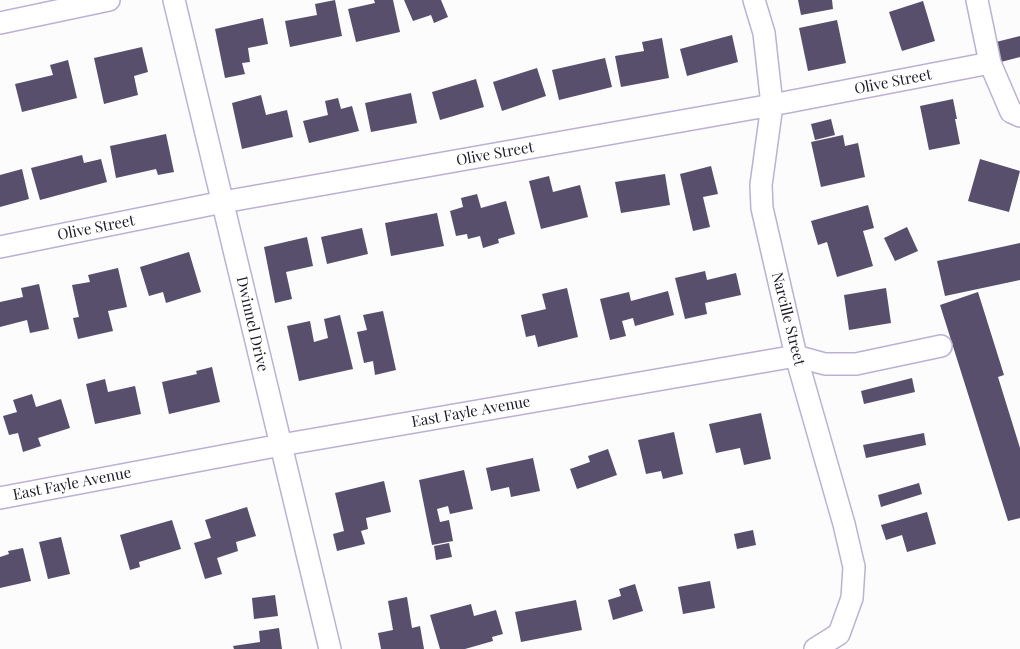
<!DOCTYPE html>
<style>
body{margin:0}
canvas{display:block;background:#fcfcfc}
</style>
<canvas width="1020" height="649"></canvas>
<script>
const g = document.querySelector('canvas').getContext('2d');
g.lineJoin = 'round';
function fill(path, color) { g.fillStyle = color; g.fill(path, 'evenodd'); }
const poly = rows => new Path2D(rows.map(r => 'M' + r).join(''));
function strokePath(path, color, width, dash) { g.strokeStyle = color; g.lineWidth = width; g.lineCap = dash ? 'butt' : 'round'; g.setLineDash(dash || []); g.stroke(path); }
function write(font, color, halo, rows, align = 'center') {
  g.font = font + ' "Playfair Display",serif'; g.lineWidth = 5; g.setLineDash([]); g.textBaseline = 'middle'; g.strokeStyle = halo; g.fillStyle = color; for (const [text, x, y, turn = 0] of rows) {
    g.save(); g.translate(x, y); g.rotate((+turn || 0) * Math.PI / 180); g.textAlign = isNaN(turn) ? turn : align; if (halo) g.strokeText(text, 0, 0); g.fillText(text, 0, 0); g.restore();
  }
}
const building = poly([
 [335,0,342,36,290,47,285,21,317,15,315,4],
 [374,0,393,0,400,32,356,42,348,9,375,3],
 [404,0,441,0,448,17,434,23,431,15,413,21],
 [798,0,832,0,833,9,801,15],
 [923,1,935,41,902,51,889,12],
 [263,18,268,44,248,48,250,62,242,63,245,74,225,78,215,29],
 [837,20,846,63,808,71,799,28],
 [732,35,738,62,687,76,680,49],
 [1020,36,1020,57,997,63,992,43],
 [662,38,669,78,621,87,615,56,644,51,642,42],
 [142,47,148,72,134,76,138,95,104,104,94,58],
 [605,58,612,87,559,100,552,70],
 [68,60,77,98,22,112,15,84,53,75,50,65],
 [537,68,546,96,502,111,493,82],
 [476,79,484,107,440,120,432,92],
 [411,93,417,123,371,132,365,103],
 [261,95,266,115,287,110,293,137,242,149,232,103],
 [338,98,341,109,352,106,359,131,309,143,303,121,328,115,325,101],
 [953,99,957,119,955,119,960,144,929,150,920,106],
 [831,119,835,135,815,140,811,124],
 [166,134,174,172,158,175,156,169,116,178,110,146],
 [843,135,845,146,858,143,865,177,821,187,811,142],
 [82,155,84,163,101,159,107,182,40,200,31,168],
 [980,159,1020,171,1009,212,968,201],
 [711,166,718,194,703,197,710,227,693,231,680,174],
 [22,169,29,199,0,207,0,175],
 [665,174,670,205,621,213,615,182],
 [549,176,553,192,580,185,588,217,541,229,529,181],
 [477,194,481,208,506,201,515,234,498,239,499,243,483,248,480,236,468,239,467,234,456,236,450,211,463,207,461,198],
 [868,205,874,228,863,231,873,266,837,277,827,242,818,245,811,221],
 [437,213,444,246,391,256,385,223],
 [907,227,918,251,895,261,884,238],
 [362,228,368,254,327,264,321,237],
 [307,237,313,266,286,272,292,299,275,303,264,247],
 [1020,243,1020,280,945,296,937,261],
 [189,252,201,292,166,303,163,292,149,296,140,267],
 [118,268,127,307,108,311,113,331,78,339,73,318,79,317,72,285,90,282,88,275],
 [705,271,707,280,736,273,741,295,705,303,707,314,685,319,675,278],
 [39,284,49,329,30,333,27,320,0,327,0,302,23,297,21,288],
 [567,288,578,337,538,347,535,335,526,337,521,315,546,309,542,294],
 [886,288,891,323,849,330,844,295],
 [668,291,674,315,635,326,633,318,622,321,626,336,610,340,600,299,629,292,631,301],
 [978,292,1004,375,998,377,1020,448,1020,518,1008,521,940,305],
 [383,311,396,370,375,375,373,361,364,363,357,332,367,330,363,315],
 [340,315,353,369,299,381,287,326,310,321,314,342,328,338,324,319],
 [212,367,220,402,169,414,162,382,197,374,196,371],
 [912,378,915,392,864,404,861,391],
 [105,379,108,392,135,386,141,414,95,424,86,384],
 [32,394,36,407,61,399,70,428,38,438,41,446,23,452,18,433,9,435,3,416,17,412,13,400],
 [761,413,771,459,744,465,740,448,716,453,709,424],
 [674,432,683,474,663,479,661,471,646,474,638,440],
 [924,433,926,445,866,458,863,445],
 [608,449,617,475,577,489,570,469,590,462,588,456],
 [533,458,540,491,511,497,509,487,491,491,486,468],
 [464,470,473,509,450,514,448,506,437,509,440,522,449,520,453,541,432,545,419,480],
 [384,481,391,512,366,518,368,529,361,531,365,544,337,551,333,534,344,531,335,493],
 [919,483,922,494,881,507,878,495],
 [247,507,256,536,236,542,238,551,217,558,222,574,205,579,194,543,211,538,205,520],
 [927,512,936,544,907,552,902,535,886,540,881,525],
 [172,520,181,549,139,562,140,567,130,570,120,535],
 [753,530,756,545,737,549,734,534],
 [61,537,70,574,48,579,39,542],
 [449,543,452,557,436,560,434,546],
 [23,548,31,581,0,588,0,557,9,554,8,551],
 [710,581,715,608,683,614,678,587],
 [635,584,643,611,613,620,608,600,621,596,619,589],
 [275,595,278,616,254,619,252,598],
 [407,597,412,628,420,626,424,649,381,649,378,633,393,630,388,601],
 [576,600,582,630,521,642,515,612],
 [471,604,474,616,496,610,503,634,492,637,493,641,465,649,440,649,430,615],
 [279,628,282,649,234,649,233,646,260,642,259,631]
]);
const minor = poly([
 [174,0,330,649],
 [754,0,764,33,772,105,761,185,762,208,796,356,844,524,854,567,852,598,839,634,815,649],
 [977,0,990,63,1011,112,1020,116],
 [0,23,109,0],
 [0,247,223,202,772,105,990,63],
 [0,498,281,445,796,356,825,364,856,364,941,346]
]);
const streetNames = [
 ["Olive Street",893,82,-11],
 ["Olive Street",495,154,-10],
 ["Olive Street",96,228,-11],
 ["Narcille Street",788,319,76],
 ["Dwinnel Drive",252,324,77],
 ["East Fayle Avenue",471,412,-10],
 ["East Fayle Avenue",72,484,-11]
];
fill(building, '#574f6c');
strokePath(minor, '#bcb1d2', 24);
strokePath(minor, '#fff', 21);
write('15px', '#1c1824', '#fff', streetNames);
</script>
